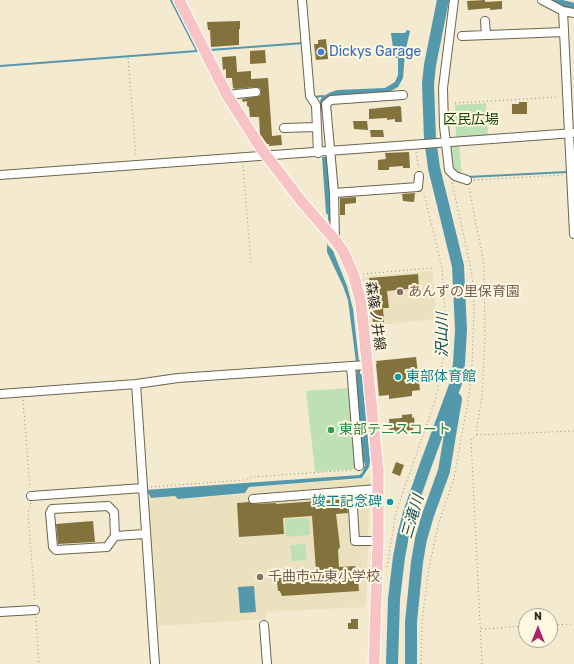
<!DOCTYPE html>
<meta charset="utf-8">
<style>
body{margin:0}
#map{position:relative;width:574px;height:664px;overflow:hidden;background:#f3ead0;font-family:Rubik,sans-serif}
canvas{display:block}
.north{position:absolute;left:518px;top:608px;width:40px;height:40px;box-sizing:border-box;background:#fff8e2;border:1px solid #aca695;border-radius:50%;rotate:0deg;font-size:11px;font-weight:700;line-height:16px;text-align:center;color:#302c22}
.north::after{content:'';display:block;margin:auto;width:14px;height:18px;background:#a9226b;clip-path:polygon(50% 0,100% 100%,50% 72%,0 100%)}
</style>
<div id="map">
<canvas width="574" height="664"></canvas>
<div class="north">N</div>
</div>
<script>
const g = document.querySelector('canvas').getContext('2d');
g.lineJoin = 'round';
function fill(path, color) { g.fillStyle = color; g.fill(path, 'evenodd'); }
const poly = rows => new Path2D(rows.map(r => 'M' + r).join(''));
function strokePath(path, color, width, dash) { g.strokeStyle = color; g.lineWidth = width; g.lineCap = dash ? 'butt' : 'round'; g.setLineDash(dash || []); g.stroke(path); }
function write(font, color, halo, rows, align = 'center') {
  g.font = font + ' Rubik,"Noto Sans JP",sans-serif'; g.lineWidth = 4; g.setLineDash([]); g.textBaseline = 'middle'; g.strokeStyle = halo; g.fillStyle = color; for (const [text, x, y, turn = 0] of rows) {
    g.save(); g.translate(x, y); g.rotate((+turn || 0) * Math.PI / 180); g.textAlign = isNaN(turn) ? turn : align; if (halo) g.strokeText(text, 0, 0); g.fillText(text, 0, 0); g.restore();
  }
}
const built = poly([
 [433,271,436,319,371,326,369,304,362,277],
 [367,476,370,479,368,536,372,536,371,546,368,547,366,607,266,612,265,619,158,626,146,499,175,496,178,499,246,494,250,487,362,479]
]);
const green = poly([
 [486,103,488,136,456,137,455,105],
 [451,146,459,146,462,177,453,169,450,147],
 [349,388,355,469,315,472,306,391],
 [309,518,310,535,286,537,285,519],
 [305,544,307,560,292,561,290,545]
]);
const water = poly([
 [407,30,410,31,405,53,403,78,398,87,387,93,332,98,324,111,317,111,318,105,322,97,329,93,337,90,385,88,395,82,398,75,398,58,390,58,388,49,393,48,391,33,405,33],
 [322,157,328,157,333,226,328,220,328,215,326,213],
 [327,244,333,251,347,286,353,309,359,362,356,362,348,300,343,286,327,252],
 [356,368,360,368,360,374,362,374,370,461,369,467,362,478,249,487,245,493,178,499,175,496,151,498,149,494,146,494,145,490,359,475,362,473,365,465,364,462,363,462,354,375,357,374],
 [254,586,256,612,240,613,238,587]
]);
const stream = poly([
 [210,50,304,43],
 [0,66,197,51,171,0],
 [314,97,323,96],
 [468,177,567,172]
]);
const river = poly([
 [550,0,562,6,574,9],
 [392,664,394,599,399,557,403,536,409,513,425,467,457,380,459,363,461,330,458,266,434,168,430,139,428,84,430,65,443,0],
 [411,664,411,622,417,562,421,539,428,515,444,471,456,399]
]);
const building = poly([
 [485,0,485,2,502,1,502,9,490,10,490,8,468,10,467,1],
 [240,21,240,29,239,29,239,45,211,47,210,30,208,30,207,22],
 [326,39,328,59,316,60,314,44,318,44,318,40],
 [265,50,266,63,250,64,250,51],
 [236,56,237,72,251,71,251,79,268,78,272,136,281,135,282,145,269,146,269,144,267,144,260,134,259,117,250,117,249,107,247,106,247,101,243,102,242,99,260,96,261,92,260,88,255,87,235,89,233,88,232,78,226,78,226,69,223,70,222,57],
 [519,102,527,102,527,114,512,114,512,104,519,104],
 [399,106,401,107,402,122,395,122,395,119,387,120,387,118,369,119,369,109],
 [353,121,367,121,368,130,354,129],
 [370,130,383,130,384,137,371,137],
 [409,152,410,168,403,168,403,166,389,167,389,170,378,170,378,160,386,159,385,153],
 [415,193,414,202,403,201,402,194],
 [356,197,356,203,345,204,345,215,340,215,340,198],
 [418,274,419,288,387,291,389,308,383,308,384,322,373,322,369,278],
 [416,357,420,390,412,391,412,396,389,399,389,395,379,396,376,364,377,364,376,361],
 [412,414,412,418,414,417,415,428,413,428,413,430,390,433,389,419,402,418,402,415],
 [396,462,404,465,400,476,392,473],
 [347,499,348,513,336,514,340,547,338,550,339,567,355,566,356,569,357,568,359,591,282,596,280,591,278,591,277,581,279,581,279,574,316,571,312,516,283,518,284,534,239,537,237,503,249,502,253,504,276,503,276,504],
 [93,521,95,542,58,544,56,524],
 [351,619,358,619,358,629,348,629,348,623,351,623]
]);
const path = poly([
 [128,58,136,157],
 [455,103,559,97],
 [416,152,419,168],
 [243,166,251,263],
 [474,180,563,175],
 [469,188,484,264,485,340,482,397,477,425,477,435],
 [363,274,432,268],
 [23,400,30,488],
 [151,487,244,480,252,477,353,470],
 [31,503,28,513,35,602],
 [387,567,396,512,436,398,444,355,445,311,442,268,424,193],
 [36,617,39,664],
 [550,625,574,624],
 [481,629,526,626],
 [421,664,422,621,429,568,439,522,454,478,469,396,472,365,474,308,473,284,470,264,452,182],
 [482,664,471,439,477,435,574,431]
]);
const minor = poly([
 [302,0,310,96,316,105,318,153],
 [454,0,443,88,444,126,449,170,455,176,467,180],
 [542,0,563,11,574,13],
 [563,11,574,234],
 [485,21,486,35],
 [462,36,564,32],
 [227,95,256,92],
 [284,128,317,127],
 [0,175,574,133],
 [334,193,418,187,419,176],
 [335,240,334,193,326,104,331,100,403,95],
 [351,366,359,466],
 [136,384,155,664],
 [0,394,136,384,178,378,366,365],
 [352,492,355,541,378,541],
 [31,496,143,488],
 [253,499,378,489],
 [108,506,114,512,115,536,107,547,56,550,53,547,50,513,52,509,108,506],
 [115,536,145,534],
 [0,612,35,610],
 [264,625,267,664]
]);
const major = poly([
 [179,0,227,95,262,150,302,202,335,240,343,251,354,276,361,303,378,471,378,541,374,664]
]);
const markers = [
 [321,52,4,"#3f7fe0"],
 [400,292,4,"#8d6e63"],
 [398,377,4,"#0f9aa8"],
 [331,430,4,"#2e9e5b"],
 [390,502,4,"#0f9aa8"],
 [260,577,4,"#8d6e63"]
];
const shopNames = [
 ["Dickys Garage",329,52]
];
const parkNames = [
 ["区民広場",471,120]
];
const educationNames = [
 ["あんずの里保育園",408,292],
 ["千曲市立東小学校",268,577]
];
const streetNames = [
 ["森篠ノ井線",375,316,82]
];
const cultureNames = [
 ["東部体育館",406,377],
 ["竣工記念碑",382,502,"right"]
];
const leisureNames = [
 ["東部テニスコート",339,430]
];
const waterNames = [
 ["沢山川",443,335,-90],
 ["三滝川",413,517,-74]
];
fill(built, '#ece1bf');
fill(green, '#bde1b4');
fill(water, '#5399ab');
strokePath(stream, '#5399ab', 2);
strokePath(river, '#5399ab', 12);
fill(building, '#84723d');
strokePath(minor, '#6c644d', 10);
strokePath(major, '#fff', 13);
strokePath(path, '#948d7b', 1, [1, 3]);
strokePath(minor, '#fff', 8);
strokePath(major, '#f7c3c4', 11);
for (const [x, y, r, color] of markers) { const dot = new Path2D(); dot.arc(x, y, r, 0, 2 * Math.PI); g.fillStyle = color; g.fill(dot); strokePath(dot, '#fff8e2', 1.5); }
write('14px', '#366cbe', '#fff8e2', shopNames, 'left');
write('14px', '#0e3f00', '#fff8e2', parkNames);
write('14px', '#785e54', '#fff8e2', educationNames, 'left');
write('14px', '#302c22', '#fff8e2', streetNames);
write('14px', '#0d838f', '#fff8e2', cultureNames, 'left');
write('14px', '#27864d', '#fff8e2', leisureNames, 'left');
write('italic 15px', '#114e5c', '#fff8e2', waterNames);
</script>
